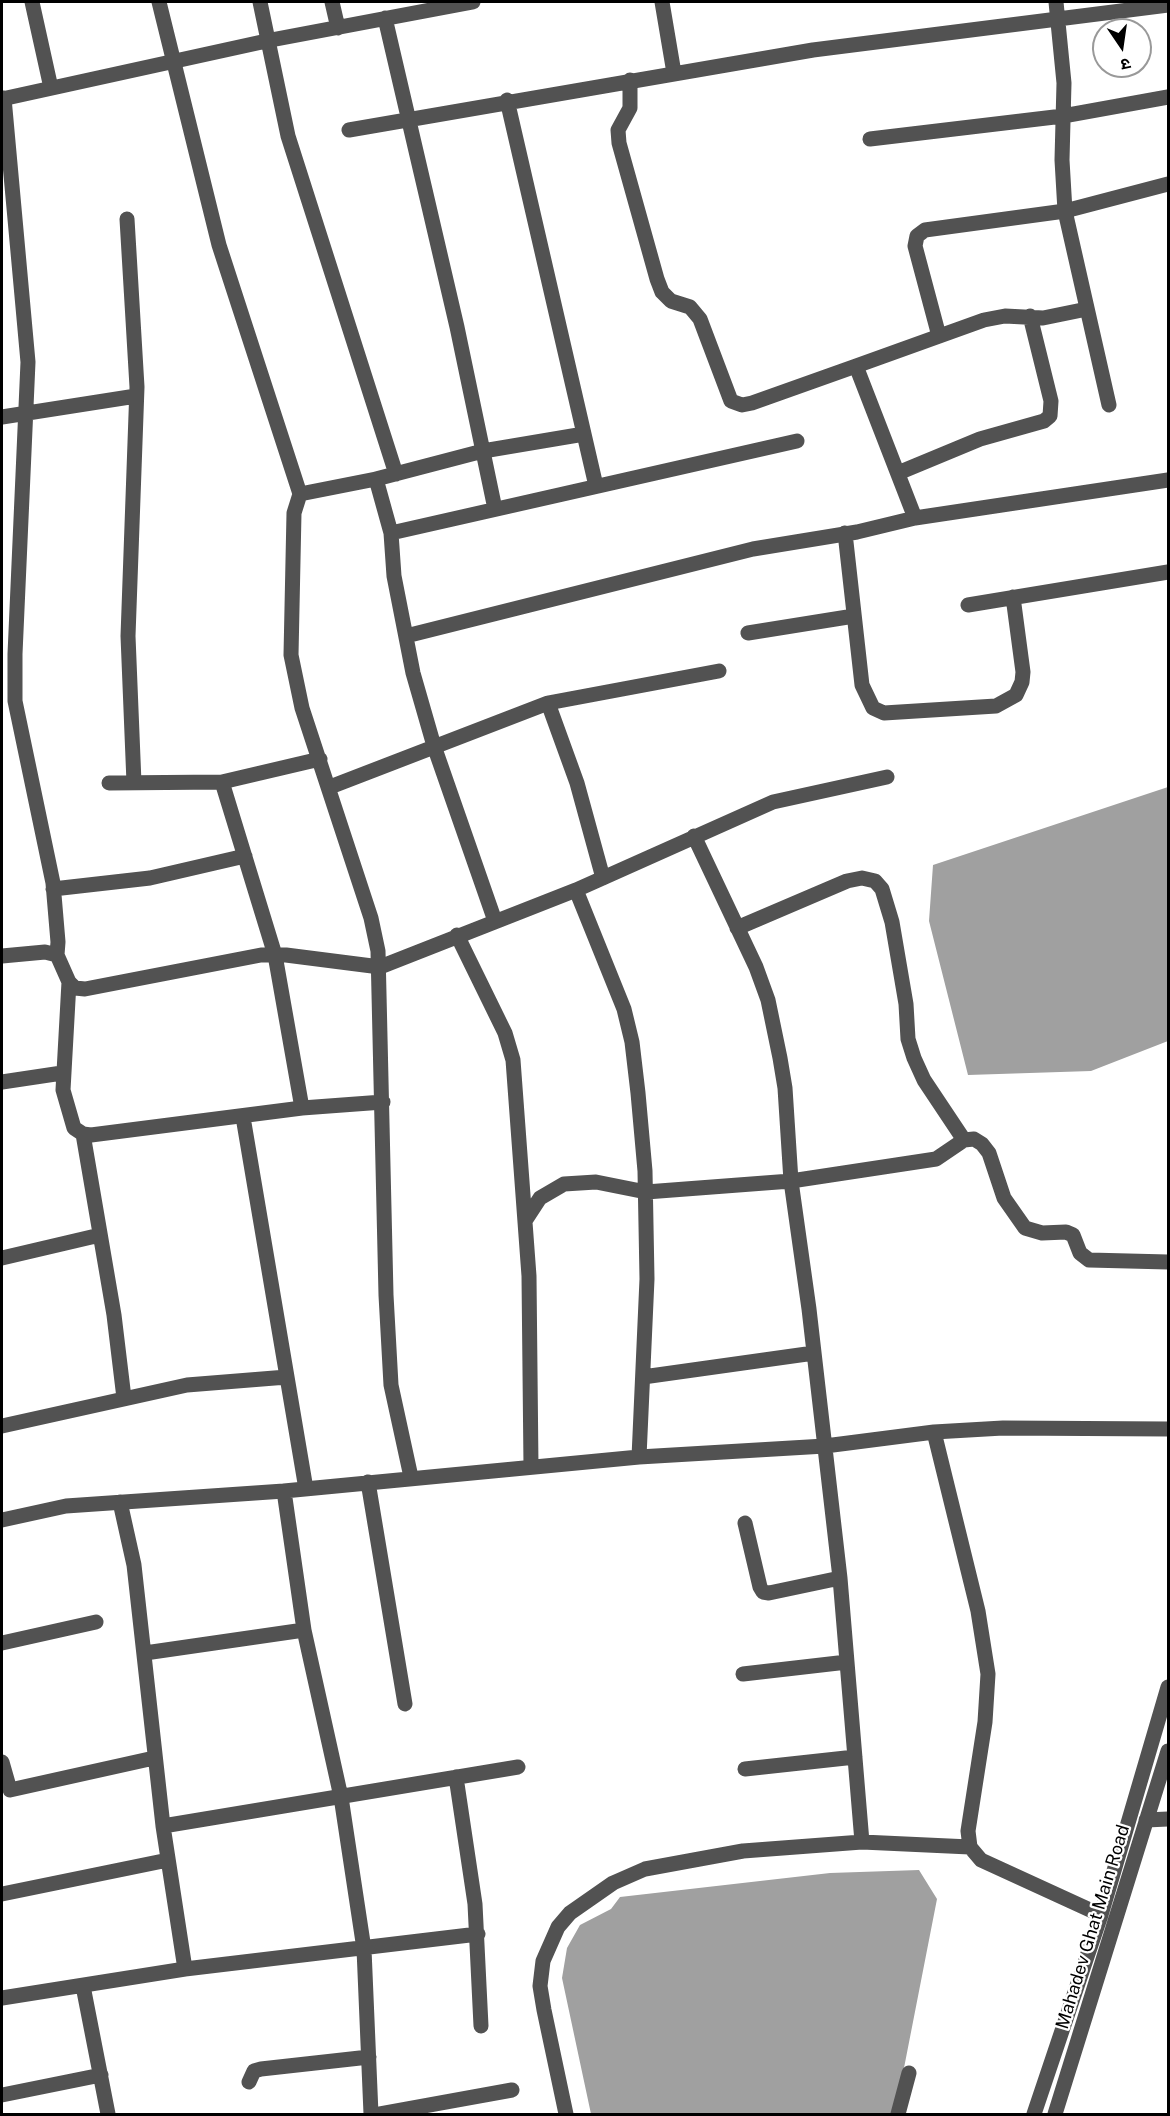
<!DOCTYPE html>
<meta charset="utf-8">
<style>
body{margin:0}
#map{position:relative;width:1170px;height:2116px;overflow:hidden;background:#fff;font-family:"Public Sans","Noto Sans Devanagari",sans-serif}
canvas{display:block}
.frame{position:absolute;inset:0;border:3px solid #000;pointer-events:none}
.north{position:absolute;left:1092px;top:18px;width:60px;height:60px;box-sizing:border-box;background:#fff;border:2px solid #999;border-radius:50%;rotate:167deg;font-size:16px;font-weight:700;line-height:24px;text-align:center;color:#000}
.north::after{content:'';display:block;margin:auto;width:21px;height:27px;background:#000;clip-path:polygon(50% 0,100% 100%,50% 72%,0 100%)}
</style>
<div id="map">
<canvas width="1170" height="2116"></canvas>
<div class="frame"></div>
<div class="north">उ</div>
</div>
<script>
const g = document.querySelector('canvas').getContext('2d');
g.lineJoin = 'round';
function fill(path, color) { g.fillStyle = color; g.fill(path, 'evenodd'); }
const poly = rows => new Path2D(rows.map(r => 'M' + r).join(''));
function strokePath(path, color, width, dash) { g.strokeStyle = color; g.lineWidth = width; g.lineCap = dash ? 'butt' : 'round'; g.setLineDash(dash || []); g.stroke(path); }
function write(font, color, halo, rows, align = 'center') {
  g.font = font + ' "Public Sans",sans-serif'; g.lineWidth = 4.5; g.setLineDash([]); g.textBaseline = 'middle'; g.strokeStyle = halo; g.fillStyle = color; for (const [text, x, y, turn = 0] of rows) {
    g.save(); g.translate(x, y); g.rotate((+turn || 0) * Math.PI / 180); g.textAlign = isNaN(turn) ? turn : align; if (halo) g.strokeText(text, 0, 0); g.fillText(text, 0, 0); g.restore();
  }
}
const water = poly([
 [1168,787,1168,1041,1091,1071,968,1075,929,921,933,865],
 [919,1870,937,1899,895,2114,591,2114,562,1978,567,1948,580,1925,611,1909,620,1897,830,1873]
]);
const minor = poly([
 [32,2,51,88],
 [159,2,219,245,300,494,294,513,291,655,302,708,371,918,378,951,386,1295,391,1385,411,1477],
 [260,2,288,136,396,474],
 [332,2,338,28],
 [662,2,674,73],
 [1056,2,1064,83,1062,160,1065,211,1109,405],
 [385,18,457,327,495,509],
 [630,80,630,108,618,130,619,143,657,279,662,292,671,301,690,307,700,319,731,401,742,405,752,403,856,366],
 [4,98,28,362,15,654,15,701,53,883,58,942,57,955],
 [2,99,271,40,473,2],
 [507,100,596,486],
 [349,130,813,50,1168,5],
 [870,139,1063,116,1168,97],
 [127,219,137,387,128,636,134,783],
 [939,336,915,246,917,236,925,230,1065,211,1168,184],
 [2,417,136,396],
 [898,473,980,439,1044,421,1050,416,1051,401,1030,316],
 [376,479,391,533,394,576,413,673,434,746,495,921],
 [300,494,376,479,483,451,584,434],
 [915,518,856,366,984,320,1005,316,1043,318,1087,309],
 [391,533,797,441],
 [845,533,862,685,873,708,884,713,996,706,1016,695,1022,682,1023,672,1013,597],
 [968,605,1168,572],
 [748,633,854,616],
 [406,636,753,549,857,532,915,518,1168,480],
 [548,703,577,783,603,878],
 [222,782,275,955,302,1108],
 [109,783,222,782,320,759],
 [330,787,548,703,719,671],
 [694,836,756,967,768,1000,780,1058,785,1088,791,1181,809,1309,840,1578,862,1842],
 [53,889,150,878,245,856],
 [576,890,624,1009,632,1042,638,1093,645,1171,647,1279,639,1457],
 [737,928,847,881,862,878,875,881,882,889,892,922,906,1004,908,1039,914,1058,924,1080,964,1140],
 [457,935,505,1033,513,1060,529,1276,531,1467],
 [2,956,45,952,57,955,69,982,75,988,85,989,261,955,286,955,380,967,576,890,773,802,887,777],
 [69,982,63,1090,74,1128,83,1134,91,1135,302,1108,383,1102],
 [2,1082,62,1073],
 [243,1117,306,1489],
 [83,1134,114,1315,124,1398],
 [525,1221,540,1198,564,1184,596,1182,646,1192,791,1181,936,1159,964,1140,974,1139,982,1144,989,1153,1004,1198,1025,1228,1042,1233,1066,1232,1073,1235,1080,1253,1089,1260,1168,1262],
 [2,1258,100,1235],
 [643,1377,814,1353],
 [2,1426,187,1385,287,1377],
 [934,1432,978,1611,988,1674,985,1722,968,1831,970,1847,981,1860,1101,1915],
 [368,1482,405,1704],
 [284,1491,304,1630,341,1797,364,1949,371,2114],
 [120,1502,134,1565,163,1826,185,1969],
 [2,1520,66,1506,284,1491,639,1457,825,1446,934,1432,1003,1428,1168,1429],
 [745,1523,760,1587,763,1592,769,1593,840,1578],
 [2,1643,96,1622],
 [145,1653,304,1630],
 [743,1674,847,1662],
 [2,1762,10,1790,154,1758],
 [745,1769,855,1757],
 [456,1777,475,1904,481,2026],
 [1146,1820,1168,1819],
 [163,1826,518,1767],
 [2,1894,168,1860],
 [83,1986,108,2114],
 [2,1998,185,1969,478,1934],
 [249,2082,254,2071,261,2069,369,2057],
 [2,2095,101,2075],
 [380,2114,512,2090],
 [566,2114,544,2010,540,1986,543,1961,558,1927,570,1913,613,1883,645,1869,743,1851,862,1842,970,1847],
 [898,2114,909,2073],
 [1034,2114,1101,1915,1168,1687],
 [1055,2114,1168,1751]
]);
const streetNames = [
 ["Mahadev Ghat Main Road",1093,1927,-73]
];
fill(water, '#a0a0a0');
strokePath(minor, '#525252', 15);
write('18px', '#000', '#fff', streetNames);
</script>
